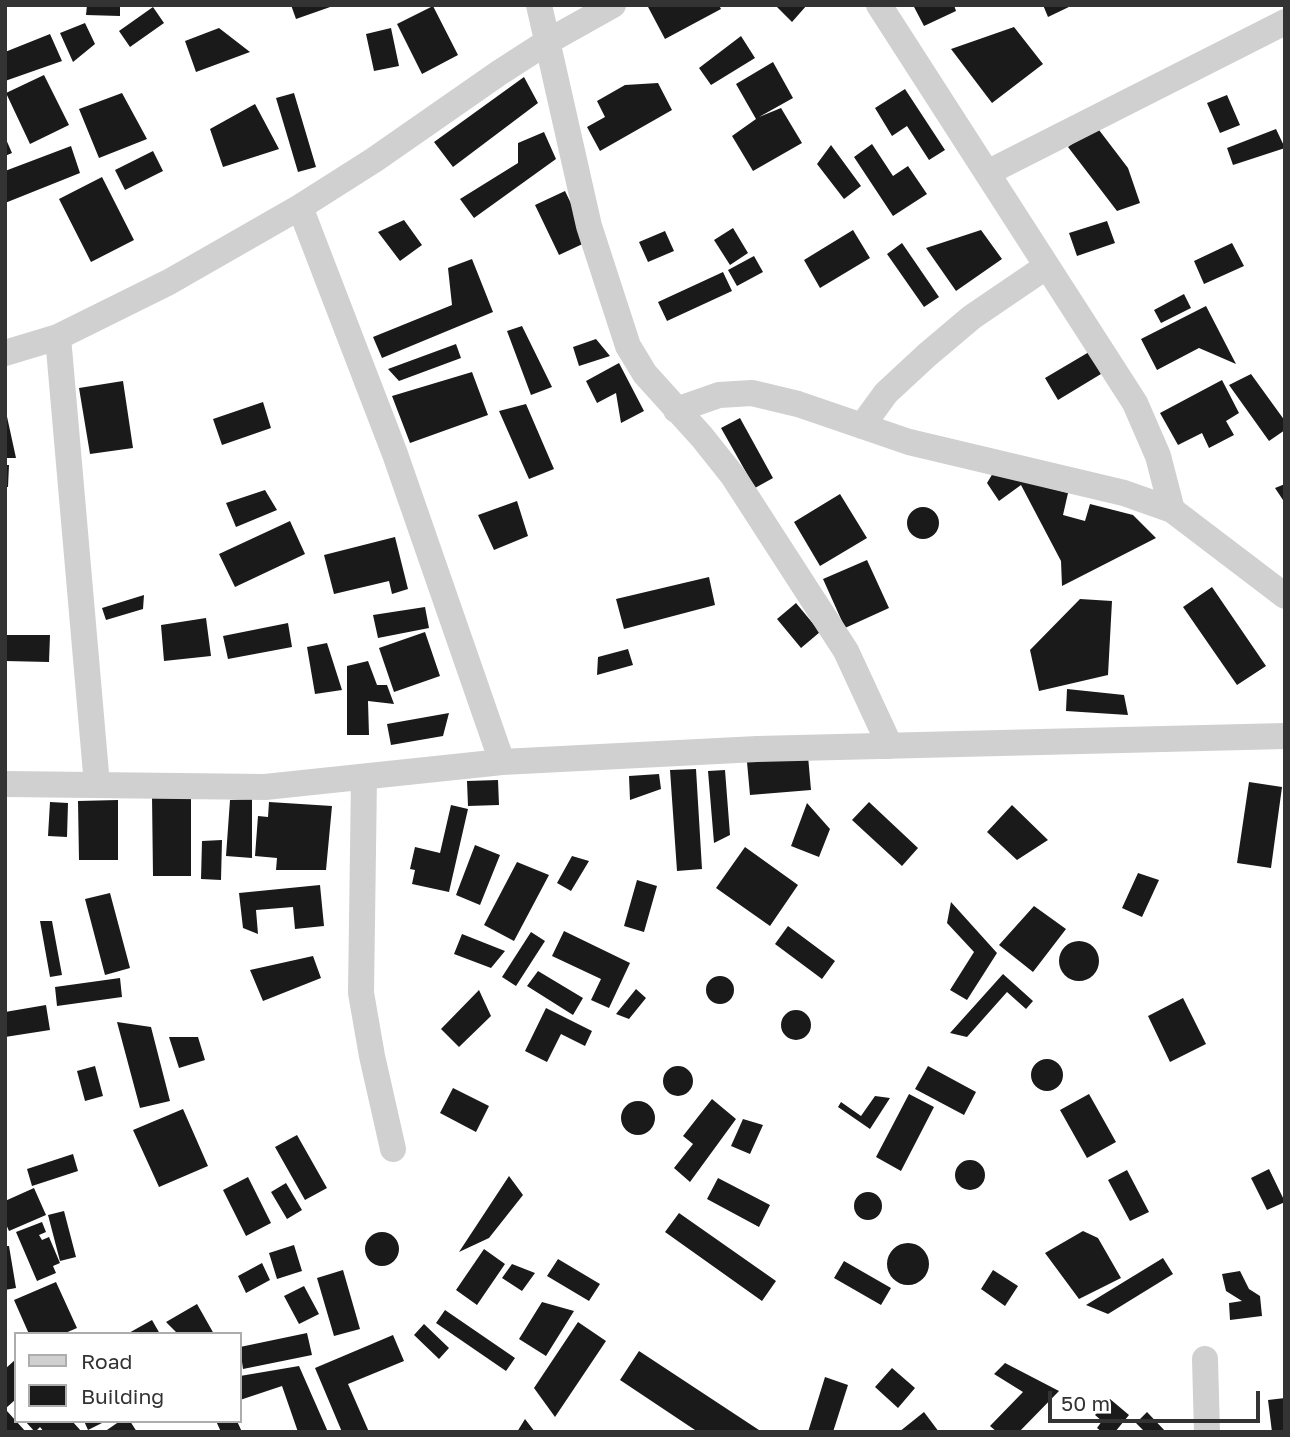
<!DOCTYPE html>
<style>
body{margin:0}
#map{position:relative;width:1290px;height:1437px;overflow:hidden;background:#fff;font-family:"Golos Text",sans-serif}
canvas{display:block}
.frame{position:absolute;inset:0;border:7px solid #333;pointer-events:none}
.legend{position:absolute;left:14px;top:1332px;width:228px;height:91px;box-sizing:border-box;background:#fff;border:2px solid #adadad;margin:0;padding:9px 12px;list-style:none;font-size:21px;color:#333}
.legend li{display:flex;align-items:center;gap:14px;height:35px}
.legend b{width:35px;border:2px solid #adadad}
.scale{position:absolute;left:1048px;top:1391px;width:212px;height:32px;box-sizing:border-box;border:4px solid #333;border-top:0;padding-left:9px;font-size:21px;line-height:24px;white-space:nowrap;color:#333;-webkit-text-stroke:5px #fff;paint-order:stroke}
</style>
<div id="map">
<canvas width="1290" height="1437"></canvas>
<div class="frame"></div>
<ul class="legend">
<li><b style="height:9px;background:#d0d0d0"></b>Road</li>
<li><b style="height:19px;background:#1a1a1a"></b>Building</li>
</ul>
<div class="scale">50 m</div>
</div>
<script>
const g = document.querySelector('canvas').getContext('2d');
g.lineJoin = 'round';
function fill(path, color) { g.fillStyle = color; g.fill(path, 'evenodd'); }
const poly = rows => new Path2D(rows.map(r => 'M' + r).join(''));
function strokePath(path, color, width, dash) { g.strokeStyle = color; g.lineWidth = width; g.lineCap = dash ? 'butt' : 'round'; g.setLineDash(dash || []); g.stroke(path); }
const building = poly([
 [87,5,120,5,120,16,86,15],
 [291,5,333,5,333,6,296,19],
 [647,5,719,5,721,9,665,39],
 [775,5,807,5,792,22],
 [913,5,954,5,956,11,924,26],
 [1043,5,1073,5,1048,17],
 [433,6,458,55,422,74,397,24],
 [153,7,164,23,130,47,119,31],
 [85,23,95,44,73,62,60,33],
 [1014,27,1043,64,992,103,951,49],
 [219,28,250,52,196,72,185,41],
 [391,28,399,66,374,71,366,34],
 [50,34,62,61,5,81,5,52],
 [741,36,755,58,711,85,699,68],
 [773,62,793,98,759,117,781,108,802,143,753,171,732,136,756,119,736,84],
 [44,75,69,125,30,144,6,93],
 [524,77,538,103,453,167,434,142],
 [658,83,672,110,600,151,587,127,605,117,597,101,625,85],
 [905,89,945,150,929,160,907,126,892,136,875,108],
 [122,93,147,139,99,158,79,109],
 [294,93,316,167,298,172,276,98],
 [1227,95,1240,125,1220,133,1207,103],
 [255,104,279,149,223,167,210,129],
 [1096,126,1128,168,1140,203,1117,211,1068,147],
 [1276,129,1285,148,1233,165,1227,148],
 [544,132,556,159,474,218,460,199,518,163,518,143],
 [5,137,12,153,5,156],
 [872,144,893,176,908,166,927,194,893,216,854,157],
 [831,145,861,186,844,199,817,164],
 [71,146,80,173,5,203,5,171],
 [153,151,163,171,125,190,115,170],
 [102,177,134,240,91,262,59,199],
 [565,191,589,241,559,255,535,205],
 [404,220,422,245,400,261,378,232],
 [1107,221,1115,243,1077,256,1069,233],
 [733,228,748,253,730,265,714,240],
 [853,230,870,258,820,288,804,260],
 [981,230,1002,259,956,291,926,248],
 [665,231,674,251,648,262,639,242],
 [902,243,939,297,924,307,887,254],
 [1232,243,1244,266,1204,284,1194,261],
 [754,256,763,272,737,286,728,270],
 [472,259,493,312,382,358,373,337,452,305,448,268],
 [723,272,732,291,667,321,658,302],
 [1184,294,1191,308,1161,323,1154,310],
 [1206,306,1236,364,1199,348,1157,370,1141,339],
 [522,326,552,387,531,395,507,331],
 [596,339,610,356,579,366,573,347],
 [456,344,461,358,399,381,388,369],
 [1089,352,1101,374,1058,400,1045,378],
 [619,363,644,411,621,423,616,393,597,403,586,381],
 [472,372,488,415,410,443,392,396],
 [1251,374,1285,421,1285,430,1269,441,1229,385],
 [1222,380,1239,413,1226,421,1234,435,1209,448,1202,433,1178,445,1160,413],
 [123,381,133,448,90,454,79,388],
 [263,402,271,428,222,445,213,419],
 [526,404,554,469,529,479,499,411],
 [5,412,6,412,16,458,5,458],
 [740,418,773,478,755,488,721,428],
 [5,465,9,465,8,487,5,487],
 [993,473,1068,493,1063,515,1085,521,1090,504,1133,515,1156,538,1062,586,1061,561,1021,485,999,501,987,483],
 [1285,484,1285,503,1275,488],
 [265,490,277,510,236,527,226,503],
 [840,494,867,538,820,566,794,522],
 [517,501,528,536,494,550,478,515],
 '907 523a16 16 0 1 1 32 0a16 16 0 1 1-32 0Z',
 [290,521,305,554,235,587,219,554],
 [395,537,408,589,392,594,389,581,334,594,324,555],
 [867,560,889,608,845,628,823,579],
 [709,577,715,605,624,629,616,599],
 [1212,587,1266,666,1237,685,1183,607],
 [144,595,143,609,106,620,102,608],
 [1080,599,1112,601,1108,675,1039,691,1030,650],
 [796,603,820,632,801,648,777,619],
 [425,607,429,628,378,638,373,615],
 [206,618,211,656,164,661,161,625],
 [288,623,292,647,228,659,223,636],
 [425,632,440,676,394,692,379,648],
 [5,635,50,635,49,662,5,661],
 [327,643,342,690,315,694,307,647],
 [628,649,633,665,597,675,598,657],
 [368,661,377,685,387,685,394,704,368,701,369,735,347,735,347,666],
 [1067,689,1124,695,1128,715,1066,711],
 [449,713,443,736,391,745,387,724],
 [808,756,811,790,750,795,747,762],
 [696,769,702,869,677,871,670,770],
 [725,770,730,835,714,843,708,771],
 [659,774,661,789,630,800,629,776],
 [498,780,499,805,468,806,467,781],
 [1249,782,1282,787,1271,868,1237,863],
 [152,796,191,796,191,876,153,876],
 [252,799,252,858,226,856,230,800],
 [118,800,118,860,79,860,78,801],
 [50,802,68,803,67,837,48,836],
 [269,802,332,806,326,870,276,870,277,858,255,856,258,816,268,817],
 [869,802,918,848,902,866,852,820],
 [807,803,830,829,819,857,791,846],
 [451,805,468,809,449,892,412,884,415,870,410,869,415,847,440,853],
 [1012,805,1048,840,1017,860,987,832],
 [222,840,221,880,201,879,202,841],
 [475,845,500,855,480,905,456,895],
 [745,847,798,885,770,926,716,888],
 [572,856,589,861,571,891,557,883],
 [517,862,549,875,514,941,484,925],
 [1138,873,1159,880,1142,917,1122,908],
 [637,880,657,886,644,932,624,926],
 [320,885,324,926,295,929,293,907,256,910,258,934,243,928,239,893],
 [110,893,130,968,105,975,85,899],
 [951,902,997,953,967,1000,950,990,974,952,947,923],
 [1034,906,1066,929,1033,972,999,945],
 [40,921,52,921,62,975,50,977],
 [788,926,835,961,822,979,775,944],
 [564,931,630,963,609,1008,591,1000,601,979,552,956],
 [531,932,545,941,516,986,502,977],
 [462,934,505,951,491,968,454,954],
 '1059 961a20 20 0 1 1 40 0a20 20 0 1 1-40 0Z',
 [313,956,321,978,263,1001,250,970],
 [538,971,583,998,573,1015,527,986],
 [1003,974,1033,1001,1026,1009,1007,992,967,1037,950,1033],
 '706 990a14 14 0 1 1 28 0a14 14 0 1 1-28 0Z',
 [120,978,122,997,57,1006,55,987],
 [636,989,646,998,629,1019,616,1014],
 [479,990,491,1016,459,1047,441,1029],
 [1183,998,1206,1044,1170,1062,1148,1016],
 [46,1005,50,1030,5,1037,5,1012],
 [546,1008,592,1031,585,1046,561,1034,547,1062,525,1051],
 '781 1025a15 15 0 1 1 30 0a15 15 0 1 1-30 0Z',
 [117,1022,151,1027,170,1101,140,1108],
 [169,1037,198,1037,205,1060,179,1068],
 '1031 1075a16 16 0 1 1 32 0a16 16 0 1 1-32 0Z',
 [95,1066,103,1096,85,1101,77,1071],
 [928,1066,976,1092,964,1115,915,1089],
 '663 1081a15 15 0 1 1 30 0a15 15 0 1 1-30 0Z',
 [453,1088,489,1106,476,1132,440,1113],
 [909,1094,934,1107,901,1171,876,1157],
 [1089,1094,1116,1142,1087,1158,1060,1110],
 [875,1096,890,1098,870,1129,838,1107,841,1102,861,1116],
 [712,1099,736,1119,690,1182,674,1168,693,1144,683,1136],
 '621 1118a17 17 0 1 1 34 0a17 17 0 1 1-34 0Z',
 [183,1109,208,1166,159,1187,133,1130],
 [743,1119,763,1125,750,1154,731,1146],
 [297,1135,327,1188,305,1200,275,1147],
 [73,1154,78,1171,32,1186,27,1169],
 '955 1175a15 15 0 1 1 30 0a15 15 0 1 1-30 0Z',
 [1269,1169,1285,1202,1267,1210,1251,1178],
 [1127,1170,1149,1212,1130,1221,1108,1180],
 [509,1176,523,1195,489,1238,459,1252],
 [248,1177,271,1223,246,1236,223,1190],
 [718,1178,770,1205,759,1227,707,1199],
 [286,1183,302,1210,287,1219,271,1192],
 [34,1188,46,1215,9,1231,5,1222,5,1201],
 '854 1206a14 14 0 1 1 28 0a14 14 0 1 1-28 0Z',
 [64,1211,76,1257,60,1261,48,1215],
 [679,1213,776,1281,762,1301,665,1232],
 [42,1222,46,1232,39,1235,42,1240,49,1237,60,1263,53,1266,56,1273,37,1281,16,1232],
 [1083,1231,1098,1238,1121,1278,1079,1299,1045,1253],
 '365 1249a17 17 0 1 1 34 0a17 17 0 1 1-34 0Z',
 '887 1264a21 21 0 1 1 42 0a21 21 0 1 1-42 0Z',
 [294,1245,302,1271,277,1279,269,1253],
 [5,1246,9,1246,16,1288,5,1290],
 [484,1249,505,1264,477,1305,456,1290],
 [1163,1258,1173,1274,1108,1314,1086,1305],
 [558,1259,600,1284,589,1301,547,1276],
 [844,1261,891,1288,881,1305,834,1278],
 [262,1263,270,1280,246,1293,238,1276],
 [512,1264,535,1273,522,1291,502,1278],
 [343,1270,360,1329,334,1336,317,1278],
 [993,1270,1018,1286,1005,1306,981,1289],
 [1240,1271,1249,1289,1260,1296,1262,1316,1230,1320,1229,1303,1242,1301,1226,1291,1222,1274],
 [56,1282,77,1328,63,1334,29,1334,14,1300],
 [304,1286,319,1314,299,1324,284,1296],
 [542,1302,574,1311,546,1356,519,1339],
 [197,1304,214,1334,178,1334,166,1322],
 [445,1310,515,1358,506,1371,436,1323],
 [152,1320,160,1334,127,1334],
 [578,1322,606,1341,555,1417,534,1388],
 [424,1324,449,1348,439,1359,414,1335],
 [307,1333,312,1355,243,1369,240,1347],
 [393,1335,404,1361,348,1384,369,1432,342,1432,315,1368],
 [639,1351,762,1432,698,1432,620,1380],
 [16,1359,16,1399,5,1409,5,1369],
 [1005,1363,1059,1391,1019,1432,997,1432,990,1426,1023,1392,994,1374],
 [299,1366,328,1432,298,1432,282,1386,240,1400,240,1376],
 [892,1368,915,1388,898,1408,875,1387],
 [825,1377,848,1385,833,1432,808,1432],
 [1285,1398,1285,1432,1272,1432,1268,1400],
 [1110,1399,1129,1415,1115,1432,1102,1432,1097,1428,1102,1421,1095,1415],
 [7,1411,16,1421,26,1432,5,1432,5,1413],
 [924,1412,939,1432,899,1432],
 [1147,1412,1166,1432,1145,1432,1136,1423],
 [525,1419,535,1432,517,1432],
 [25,1421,72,1421,82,1432,44,1432,40,1427,35,1432],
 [84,1421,106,1421,88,1430],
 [120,1421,130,1421,137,1432,104,1432],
 [216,1421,237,1421,242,1432,221,1432]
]);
const street = poly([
 [539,5,589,226,628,346,645,374,702,437,733,476,846,651,890,746],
 [879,5,1135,403,1158,456,1172,510],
 [987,173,1285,22],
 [300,207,395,454,502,762],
 [58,337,97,785],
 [5,353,58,337,169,282,300,207,374,160,499,73,547,42,613,5],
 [676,410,719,395,752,393,798,404,909,442,1124,493,1172,510,1285,596],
 [862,426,886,393,927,355,972,317,1047,266],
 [364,778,361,993,372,1056,393,1149],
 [5,784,265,787,502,762,757,749,1285,736],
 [1205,1359,1207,1432]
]);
fill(building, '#1a1a1a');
strokePath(street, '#d0d0d0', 26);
</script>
